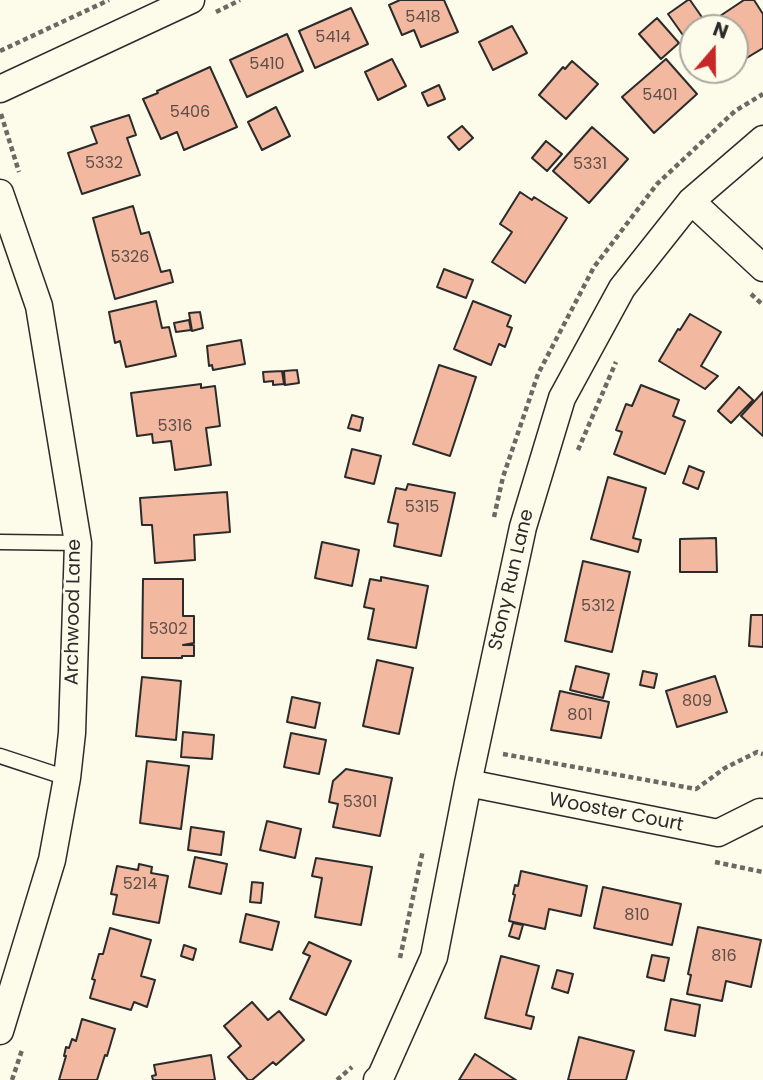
<!DOCTYPE html>
<style>
body{margin:0}
#map{position:relative;width:763px;height:1080px;overflow:hidden;background:#fdfbea;font-family:Poppins,sans-serif}
canvas{display:block}
.north{position:absolute;left:679px;top:14px;width:70px;height:70px;box-sizing:border-box;background:#fdfbea;border:2px solid #a9a89e;border-radius:50%;rotate:20deg;font-size:19px;font-weight:700;line-height:28px;text-align:center;color:#2b2b2b}
.north::after{content:'';display:block;margin:auto;width:24px;height:32px;background:#c62828;clip-path:polygon(50% 0,100% 100%,50% 72%,0 100%)}
</style>
<div id="map">
<canvas width="763" height="1080"></canvas>
<div class="north">N</div>
</div>
<script>
const g = document.querySelector('canvas').getContext('2d');
g.lineJoin = 'round';
function fill(path, color) { g.fillStyle = color; g.fill(path, 'evenodd'); }
const poly = rows => new Path2D(rows.map(r => 'M' + r).join(''));
function strokePath(path, color, width, dash) { g.strokeStyle = color; g.lineWidth = width; g.lineCap = dash ? 'butt' : 'round'; g.setLineDash(dash || []); g.stroke(path); }
function write(font, color, halo, rows, align = 'center') {
  g.font = font + ' Poppins,sans-serif'; g.lineWidth = 5; g.setLineDash([]); g.textBaseline = 'middle'; g.strokeStyle = halo; g.fillStyle = color; for (const [text, x, y, turn = 0] of rows) {
    g.save(); g.translate(x, y); g.rotate((+turn || 0) * Math.PI / 180); g.textAlign = isNaN(turn) ? turn : align; if (halo) g.strokeText(text, 0, 0); g.fillText(text, 0, 0); g.restore();
  }
}
const building = poly([
 [400,0,444,0,458,32,421,47,414,30,402,35,389,5,400,0],
 [688,0,690,0,706,23,699,28,693,28,693,32,685,38,668,14,688,0],
 [744,0,754,0,763,14,763,48,735,65,735,28,707,28,705,26,744,0],
 [351,8,368,44,315,68,299,31,351,8],
 [657,18,679,43,661,59,639,34,657,18],
 [512,26,527,53,493,70,479,42,512,26],
 [287,34,303,71,247,97,230,60,287,34],
 [392,59,406,86,378,100,365,72,392,59],
 [666,59,697,94,654,133,622,97,666,59],
 [572,61,598,84,566,119,539,95,563,67,565,69,572,61],
 [210,67,237,127,184,150,177,132,161,139,143,99,158,93,157,91,210,67],
 [439,85,445,99,428,106,422,93,439,85],
 [276,107,290,136,262,150,248,122,276,107],
 [129,115,136,135,127,138,140,175,82,194,68,153,97,143,91,127,129,115],
 [462,126,473,138,459,150,448,137,462,126],
 [592,127,628,159,589,203,553,171,592,127],
 [546,141,562,154,547,171,532,158,546,141],
 [520,192,532,200,534,197,567,218,525,283,492,262,512,232,500,224,520,192],
 [133,206,141,234,149,232,161,272,170,270,173,282,115,299,93,218,133,206],
 [444,269,473,280,466,298,437,287,444,269],
 [156,301,162,328,169,327,176,356,126,367,120,341,115,343,109,312,156,301],
 [473,301,511,316,507,326,512,328,505,347,499,344,491,365,454,349,473,301],
 [200,312,203,328,192,331,189,313,200,312],
 [690,314,721,332,701,366,718,376,705,389,659,361,678,329,680,330,690,314],
 [189,320,191,330,176,332,174,323,189,320],
 [241,340,245,364,213,370,212,365,209,366,207,346,241,340],
 [439,365,476,377,450,456,413,444,439,365],
 [297,370,299,383,285,385,284,371,297,370],
 [282,371,284,384,273,385,273,381,264,382,263,372,282,371],
 [201,384,201,388,215,386,220,426,206,428,211,465,175,470,171,441,153,443,152,434,137,436,131,393,201,384],
 [641,385,679,400,673,416,685,421,665,474,614,454,622,432,616,430,626,404,632,406,641,385],
 [739,387,753,400,731,423,718,411,739,387],
 [763,392,763,436,741,416,763,392],
 [352,415,363,418,360,431,348,428,352,415],
 [352,449,381,456,374,484,345,477,352,449],
 [689,466,704,472,698,489,683,483,689,466],
 [608,477,646,488,633,538,641,540,638,552,591,539,608,477],
 [408,484,455,493,441,556,394,546,398,524,388,522,396,488,406,490,408,484],
 [227,492,230,532,194,535,195,560,155,563,152,525,142,525,140,498,227,492],
 [716,538,717,572,680,572,680,539,716,538],
 [322,542,359,550,352,586,315,578,322,542],
 [583,561,630,572,612,652,565,641,583,561],
 [381,577,428,586,416,648,368,639,374,609,364,607,370,579,381,581,381,577],
 [143,579,183,579,183,616,194,616,194,643,183,645,194,645,194,656,182,656,182,658,142,658,143,579],
 [751,615,763,615,763,647,749,646,751,615],
 [377,660,413,668,399,734,363,726,377,660],
 [576,666,609,674,603,698,570,690,576,666],
 [643,671,657,674,654,688,640,685,643,671],
 [715,676,727,712,677,727,666,691,715,676],
 [142,677,181,681,176,740,136,736,142,677],
 [560,691,609,702,601,738,551,730,560,691],
 [292,697,320,703,315,728,287,722,292,697],
 [183,732,214,735,212,759,181,757,183,732],
 [291,733,326,740,319,774,284,767,291,733],
 [147,761,189,766,181,829,140,823,147,761],
 [346,769,392,778,380,836,333,827,338,804,329,802,333,781,346,769],
 [267,821,301,829,295,858,260,850,267,821],
 [191,827,224,832,221,855,188,850,191,827],
 [195,857,227,864,221,894,189,887,195,857],
 [316,858,372,867,361,925,315,917,322,878,312,876,316,858],
 [139,864,152,867,151,873,168,876,159,923,113,914,117,895,111,894,117,866,138,870,139,864],
 [521,871,587,886,581,916,549,909,545,929,509,921,515,895,513,894,515,885,518,886,521,871],
 [252,882,263,883,261,903,250,902,252,882],
 [603,887,681,904,672,945,594,928,603,887],
 [246,914,279,922,272,950,240,942,246,914],
 [513,923,523,925,519,939,509,936,513,923],
 [698,927,761,940,751,987,726,981,722,1001,687,994,691,975,688,974,698,927],
 [110,928,151,940,141,976,155,980,147,1007,134,1002,131,1010,90,998,95,980,92,979,99,954,103,954,110,928],
 [309,942,351,961,326,1015,290,999,310,956,303,953,309,942],
 [184,945,196,949,193,960,181,956,184,945],
 [652,955,669,958,664,981,647,977,652,955],
 [501,956,539,966,526,1015,534,1017,531,1029,485,1018,501,956],
 [557,970,573,974,568,993,552,988,557,970],
 [671,999,700,1005,695,1036,665,1030,671,999],
 [252,1002,268,1020,279,1011,304,1040,276,1065,273,1062,252,1080,248,1080,228,1057,241,1046,224,1026,252,1002],
 [82,1019,115,1029,107,1056,105,1055,97,1080,59,1080,66,1056,64,1056,66,1047,69,1048,72,1039,76,1041,82,1019],
 [579,1037,634,1051,626,1080,568,1080,579,1037],
 [475,1054,516,1080,459,1080,475,1054],
 [211,1055,215,1080,153,1080,152,1076,156,1075,154,1065,211,1055]
]);
const path = poly([
 [216,12,240,0],
 [0,51,109,0],
 [1,114,19,172],
 [751,294,763,305],
 [578,450,616,362],
 [494,517,503,477,538,374,594,267,657,184,735,111,763,94],
 [503,754,696,789,725,768,757,752,763,754],
 [715,862,763,872],
 [400,958,423,850],
 [12,1080,22,1050],
 [337,1080,352,1067]
]);
const lane = poly([
 [0,542,78,543],
 [0,756,67,778]
]);
const street = poly([
 [0,89,191,0],
 [0,193,39,306,78,543,72,733,67,778,52,860,0,1031],
 [691,201,763,268],
 [468,783,718,833,760,812],
 [377,1080,381,1076,434,957,468,783,523,527,562,398,622,288,691,201,763,139]
]);
const numberNames = [
 ["5418",423,18],
 ["5414",333,38],
 ["5410",267,65],
 ["5401",660,96],
 ["5406",190,113],
 ["5332",104,164],
 ["5331",590,165],
 ["5326",130,258],
 ["5316",175,427],
 ["5315",422,508],
 ["5312",598,607],
 ["5302",168,630],
 ["809",697,702],
 ["801",580,716],
 ["5301",360,803],
 ["5214",140,885],
 ["810",637,916],
 ["816",724,957]
];
const streetNames = [
 ["Stony Run Lane",512,580,-77],
 ["Archwood Lane",74,612,-89],
 ["Wooster Court",616,813,11]
];
fill(building, '#f2b8a0');
strokePath(building, '#2b2b2b', 2);
strokePath(lane, '#2b2b2b', 17);
strokePath(street, '#2b2b2b', 29);
strokePath(path, '#6a6964', 4.5, [5, 3.5]);
strokePath(lane, '#fdfbea', 14);
strokePath(street, '#fdfbea', 26);
write('16px', '#5d4e48', null, numberNames);
write('19px', '#2b2b2b', '#fdfbea', streetNames);
</script>
